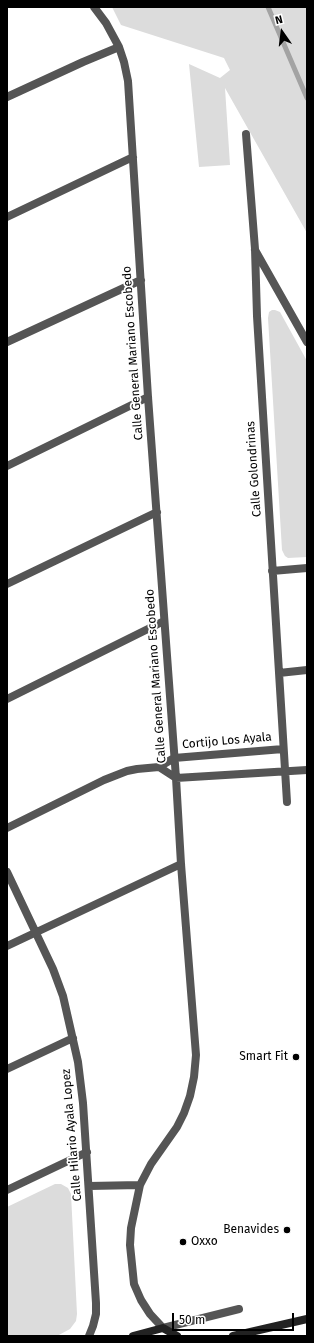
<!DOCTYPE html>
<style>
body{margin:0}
#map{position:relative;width:314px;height:1343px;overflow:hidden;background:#fff;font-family:"Fira Sans",sans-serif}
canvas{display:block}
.frame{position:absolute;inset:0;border:8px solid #000;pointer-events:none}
.north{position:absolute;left:262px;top:12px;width:40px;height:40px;-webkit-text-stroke:3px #fff;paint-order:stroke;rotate:346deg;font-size:11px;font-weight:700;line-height:16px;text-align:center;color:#000}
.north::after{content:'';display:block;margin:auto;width:14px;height:18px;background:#000;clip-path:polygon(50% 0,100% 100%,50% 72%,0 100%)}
.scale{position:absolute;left:172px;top:1313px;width:122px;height:18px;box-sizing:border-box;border:2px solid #000;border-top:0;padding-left:5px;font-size:12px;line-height:14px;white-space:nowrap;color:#000;-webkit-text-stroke:3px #fff;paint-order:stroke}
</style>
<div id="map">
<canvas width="314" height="1343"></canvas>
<div class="frame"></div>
<div class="north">N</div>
<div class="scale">50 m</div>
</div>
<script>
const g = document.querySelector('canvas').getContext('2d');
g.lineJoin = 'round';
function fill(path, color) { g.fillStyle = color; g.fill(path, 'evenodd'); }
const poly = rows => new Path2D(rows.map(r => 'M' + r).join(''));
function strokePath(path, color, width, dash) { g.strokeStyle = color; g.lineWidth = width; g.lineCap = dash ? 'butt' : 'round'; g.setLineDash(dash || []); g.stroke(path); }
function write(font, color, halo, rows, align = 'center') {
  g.font = font + ' "Fira Sans",sans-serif'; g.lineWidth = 3.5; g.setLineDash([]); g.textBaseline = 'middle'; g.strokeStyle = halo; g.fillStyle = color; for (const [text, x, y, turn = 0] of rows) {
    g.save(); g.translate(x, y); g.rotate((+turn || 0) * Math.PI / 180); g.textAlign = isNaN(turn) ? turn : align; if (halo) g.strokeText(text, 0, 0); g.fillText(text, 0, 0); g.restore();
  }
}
const green = poly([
 [112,7,307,7,307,233,225,88,230,165,199,167,189,64,220,78,230,70,224,58,121,25],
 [272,310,275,310,280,312,307,361,307,557,288,558,285,556,282,550,268,318,269,312],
 [55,1184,61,1184,68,1188,71,1194,77,1314,76,1321,70,1329,57,1336,7,1336,7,1207]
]);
const stream = poly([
 [268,7,307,98]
]);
const service = poly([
 [163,1328,239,1309]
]);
const minor = poly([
 [94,7,106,23,119,47,124,62,128,81,148,397,176,778,181,864,196,1055,194,1077,190,1096,184,1113,177,1127,151,1164,140,1185,131,1228,130,1245,134,1284,141,1300,150,1314,163,1328],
 [7,97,83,62,119,47],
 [246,134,255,249,257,316,287,802],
 [7,217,133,157],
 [255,250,307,342],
 [7,342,141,280],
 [7,466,148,397],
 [272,571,307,568],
 [7,584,157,512],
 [279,673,307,670],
 [7,699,164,621],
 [159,767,176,778,307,770],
 [7,828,104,780,127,771,137,769,159,767,174,758,283,749],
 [7,872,53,969,63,996,78,1062,83,1103,96,1303,96,1314,93,1326,89,1336],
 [7,946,181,864],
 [7,1069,73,1038],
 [89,1186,140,1185],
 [7,1190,87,1152]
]);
const secondary = poly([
 [133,1336,163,1328,177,1336],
 [233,1336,307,1319]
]);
const markers = [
 [296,1057,4,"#000"],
 [287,1230,4,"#000"],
 [183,1242,4,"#000"]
];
const streetNames = [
 ["Calle General Mariano Escobedo",133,353,-94],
 ["Calle Golondrinas",254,469,-94],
 ["Calle General Mariano Escobedo",156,676,-94],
 ["Cortijo Los Ayala",227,741,-5],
 ["Calle Hilario Ayala Lopez",72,1135,-95]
];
const poiNames = [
 ["Smart Fit",288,1057],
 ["Benavides",279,1230],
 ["Oxxo",191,1242,"left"]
];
fill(green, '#dcdcdc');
strokePath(stream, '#a3a3a3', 5);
strokePath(service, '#555', 8);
strokePath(minor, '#555', 8);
strokePath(secondary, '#222', 8);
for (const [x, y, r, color] of markers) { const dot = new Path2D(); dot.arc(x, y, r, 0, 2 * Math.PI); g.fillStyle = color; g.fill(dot); strokePath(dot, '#fff', 1.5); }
write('12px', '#000', '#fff', streetNames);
write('12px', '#000', '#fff', poiNames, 'right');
</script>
